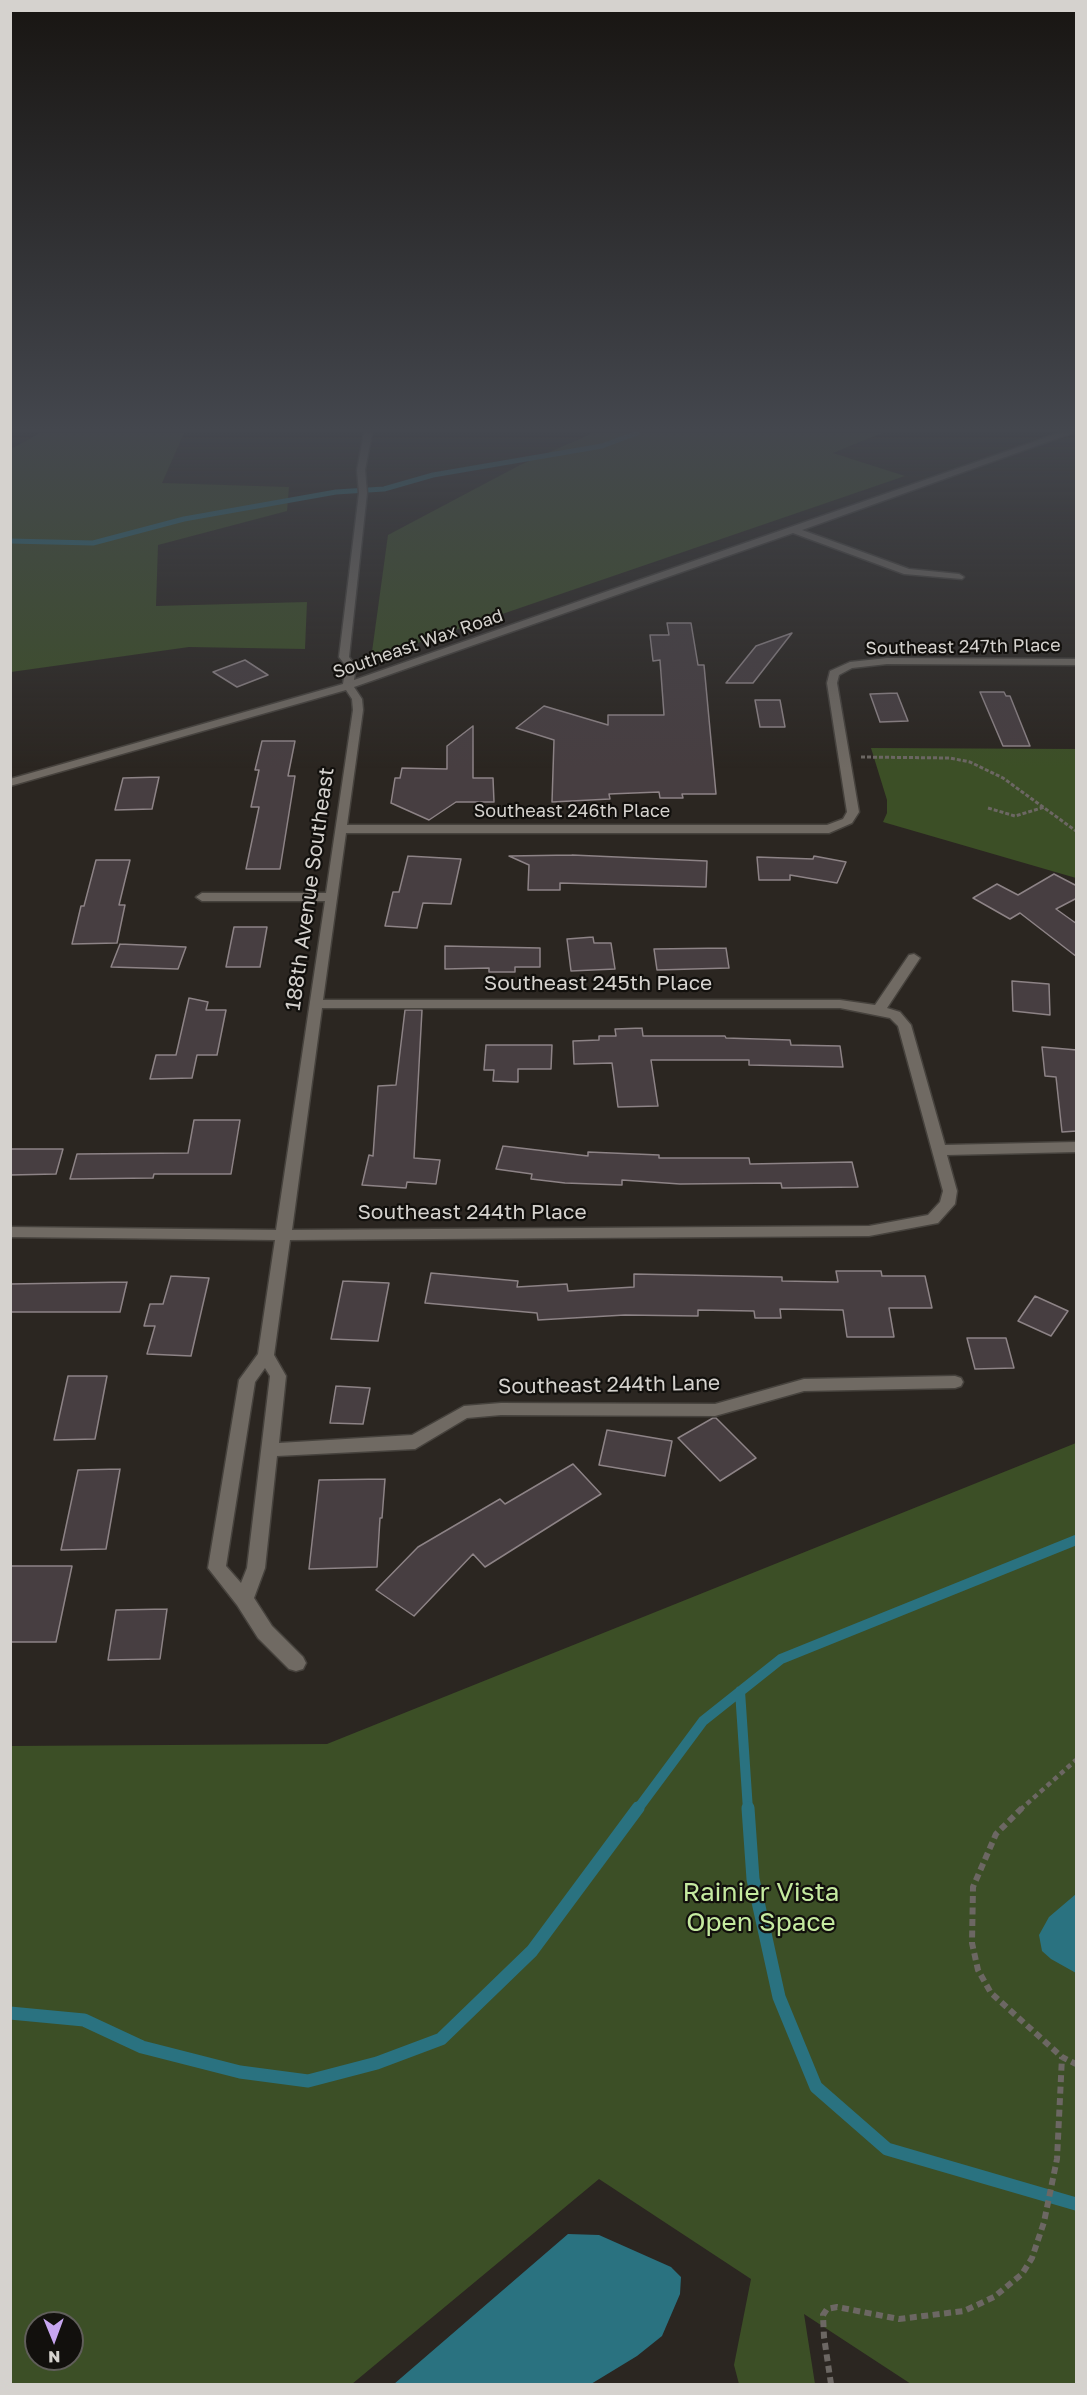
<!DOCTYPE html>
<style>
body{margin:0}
#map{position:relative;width:1087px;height:2395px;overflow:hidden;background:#2b2621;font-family:"Golos Text",sans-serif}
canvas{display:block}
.frame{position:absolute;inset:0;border:12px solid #d5d2ce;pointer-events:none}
.north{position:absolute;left:24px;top:2311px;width:60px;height:60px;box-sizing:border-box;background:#12100d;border:2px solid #605e5a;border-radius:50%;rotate:179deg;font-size:16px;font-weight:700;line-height:24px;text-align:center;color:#d5d2ce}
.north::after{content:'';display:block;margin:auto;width:21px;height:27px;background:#c7a6f0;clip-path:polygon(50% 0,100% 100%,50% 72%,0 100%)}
</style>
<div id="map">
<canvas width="1087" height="2395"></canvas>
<div class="frame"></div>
<div class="north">N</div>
</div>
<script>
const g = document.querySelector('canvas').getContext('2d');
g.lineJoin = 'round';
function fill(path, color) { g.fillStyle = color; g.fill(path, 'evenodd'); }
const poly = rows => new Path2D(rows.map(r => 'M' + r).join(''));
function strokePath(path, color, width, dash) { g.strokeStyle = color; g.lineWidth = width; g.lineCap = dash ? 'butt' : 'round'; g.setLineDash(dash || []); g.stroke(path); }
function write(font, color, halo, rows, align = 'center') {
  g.font = font + ' "Golos Text",sans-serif'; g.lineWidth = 4.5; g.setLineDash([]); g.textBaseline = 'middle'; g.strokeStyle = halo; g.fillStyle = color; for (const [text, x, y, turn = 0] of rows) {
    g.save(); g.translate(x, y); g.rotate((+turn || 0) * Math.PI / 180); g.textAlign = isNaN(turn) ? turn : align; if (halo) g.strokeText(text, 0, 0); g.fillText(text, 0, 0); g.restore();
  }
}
const green = poly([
 [40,433,184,433,162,483,289,487,287,511,158,545,156,606,307,602,305,649,189,647,11,672,11,449],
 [593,433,882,433,833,453,905,476,371,659,388,535,520,465],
 [871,748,1076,749,1076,878,883,822,887,813,887,800],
 [1076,1443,1076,2384,911,2384,804,2314,815,2384,739,2384,734,2365,751,2279,599,2179,352,2384,11,2384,10,1746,327,1744],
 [36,2323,72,2323,72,2359,36,2359]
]);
const water = poly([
 [1076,1894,1076,1973,1051,1959,1042,1951,1039,1935,1049,1917],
 [568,2234,599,2235,671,2267,681,2277,680,2294,662,2336,637,2356,591,2384,394,2384]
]);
const streamFar2 = poly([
 [10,541,93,543,184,519,336,492,384,489,433,475,602,446,637,433]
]);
const streamFar1 = poly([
 [740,1691,748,1810],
 [637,1810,703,1721,781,1659,1076,1540]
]);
const stream = poly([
 [748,1808,753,1879,779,1997,816,2087,887,2149,1076,2204],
 [10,2013,84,2020,142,2047,240,2072,308,2081,377,2063,441,2039,532,1951,638,1808]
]);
const building = poly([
 [667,623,691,623,698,665,704,665,716,794,682,794,683,798,660,798,659,792,609,794,610,799,552,802,554,740,516,728,544,706,608,725,608,715,664,715,660,660,653,661,650,635,669,635,667,623],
 [792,633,753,683,726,683,756,646,792,633],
 [245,660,268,675,237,687,213,672,245,660],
 [980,692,1004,692,1006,696,1010,696,1030,746,1003,746,980,692],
 [897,693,908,721,880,722,870,694,897,693],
 [755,700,780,700,785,727,760,727,755,700],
 [473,726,473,778,493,778,494,802,456,802,429,820,391,803,395,778,400,778,402,768,447,769,447,746,473,726],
 [262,741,295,741,288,776,295,776,280,869,246,869,259,807,251,807,259,770,255,770,262,741],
 [159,777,152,809,115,810,123,778,159,777],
 [572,855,707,861,706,887,560,883,560,890,528,890,529,865,509,856,572,855],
 [408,856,461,859,451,904,423,903,417,928,385,926,393,892,399,892,408,856],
 [814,856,846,862,837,883,790,875,790,880,759,880,757,857,813,859,814,856],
 [96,860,130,860,119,905,125,905,117,943,72,944,81,906,84,906,96,860],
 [1054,874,1077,886,1077,898,1056,909,1077,924,1077,957,1020,913,1010,919,973,898,997,884,1018,895,1054,874],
 [234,927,267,927,260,967,226,967,234,927],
 [593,937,594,943,611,943,615,969,571,971,567,939,593,937],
 [120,944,186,947,178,969,111,967,120,944],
 [445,946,540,948,540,967,515,967,515,972,489,972,489,968,445,969,445,946],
 [726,948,729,968,657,970,654,949,726,948],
 [1012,981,1049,984,1050,1015,1013,1011,1012,981],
 [189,998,208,1002,206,1010,226,1010,217,1055,197,1055,192,1078,150,1079,156,1055,176,1055,189,998],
 [405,1010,422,1010,414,1158,440,1160,436,1184,407,1182,406,1188,362,1185,369,1155,373,1156,378,1086,396,1085,405,1010],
 [642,1028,643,1036,725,1036,726,1038,790,1040,791,1045,840,1046,843,1067,749,1065,749,1060,651,1060,658,1106,618,1107,612,1063,574,1064,573,1041,599,1040,599,1036,616,1036,615,1029,642,1028],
 [486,1045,552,1045,551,1069,518,1069,518,1082,493,1081,494,1070,484,1070,486,1045],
 [1042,1047,1077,1050,1077,1131,1062,1132,1056,1077,1045,1076,1042,1047],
 [194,1120,240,1120,231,1174,154,1174,153,1178,70,1179,77,1154,188,1153,194,1120],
 [503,1146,588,1156,588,1152,659,1155,659,1158,749,1158,750,1164,852,1162,858,1187,782,1188,781,1183,680,1184,622,1180,622,1185,565,1183,531,1179,532,1174,496,1169,503,1146],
 [10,1149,63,1149,56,1174,10,1175,10,1149],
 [836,1271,881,1271,882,1276,925,1276,932,1308,889,1308,894,1337,847,1337,843,1310,780,1309,781,1318,755,1318,754,1311,698,1310,698,1316,625,1315,538,1320,537,1313,425,1303,431,1273,518,1281,517,1287,567,1284,568,1291,634,1287,634,1274,782,1277,782,1281,838,1282,836,1271],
 [171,1276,209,1278,191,1356,147,1354,155,1326,144,1326,150,1304,163,1304,171,1276],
 [343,1281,389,1283,378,1341,331,1339,343,1281],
 [127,1282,120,1312,10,1312,10,1284,127,1282],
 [1035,1296,1068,1311,1051,1336,1018,1321,1035,1296],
 [967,1338,1006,1338,1014,1368,975,1369,967,1338],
 [68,1376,107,1376,95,1439,54,1440,68,1376],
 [336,1386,370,1388,363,1424,330,1423,336,1386],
 [713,1418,716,1418,756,1458,720,1481,678,1438,713,1418],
 [607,1430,672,1441,665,1476,599,1465,607,1430],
 [573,1464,601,1494,485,1567,473,1554,414,1616,376,1590,418,1547,500,1499,505,1504,573,1464],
 [120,1469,106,1549,61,1550,78,1470,120,1469],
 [385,1479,382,1518,380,1518,377,1567,309,1569,319,1480,385,1479],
 [10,1566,72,1566,56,1642,10,1642,10,1566],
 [167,1609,160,1659,108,1660,116,1610,167,1609]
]);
const pathFar2 = poly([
 [861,757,950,758,970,762,1003,778,1076,831],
 [988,808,1015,816,1045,807]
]);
const pathFar1 = poly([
 [1020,1810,1076,1760]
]);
const path = poly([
 [1022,1808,996,1834,973,1887,972,1943,978,1970,991,1993,1062,2057,1076,2064],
 [831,2384,824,2337,823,2315,827,2309,837,2307,899,2319,964,2311,994,2297,1022,2274,1032,2258,1044,2222,1057,2159,1062,2057]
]);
const minor = poly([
 [364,433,372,433,365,470,367,493,349,657,356,666,354,680,1059,433,1072,433,802,530,909,569,959,574,964,577,962,579,904,574,793,533,354,687,362,699,363,710,347,825,827,825,843,819,847,812,827,683,830,671,850,662,887,658,1076,659,1076,665,887,664,852,668,839,675,837,683,859,812,852,823,829,833,346,833,323,1000,840,1000,875,1005,909,955,914,954,920,958,887,1008,900,1012,911,1025,945,1145,1076,1142,1076,1152,947,1155,957,1191,955,1204,938,1223,869,1236,290,1240,274,1355,286,1376,279,1443,412,1435,464,1406,501,1403,715,1404,804,1379,955,1376,961,1378,963,1382,961,1386,955,1388,804,1391,715,1416,501,1415,467,1418,415,1449,277,1456,265,1568,254,1598,272,1626,303,1657,306,1663,303,1669,296,1671,289,1669,258,1638,237,1605,208,1568,239,1380,258,1354,275,1240,10,1237,10,1227,276,1230,325,901,202,901,196,897,202,893,326,893,353,710,352,699,346,690,10,786,10,779,343,684,346,666,339,657,359,493,357,470,364,433],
 [322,1008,840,1008,890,1018,898,1026,943,1191,940,1202,928,1215,869,1226,292,1230,322,1008],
 [265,1368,270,1376,247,1568,241,1583,226,1566,255,1382,265,1368]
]);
const farStreetnames = [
 ["Southeast Wax Road",418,644,-19],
 ["Southeast 247th Place",963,647,-1],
 ["Southeast 246th Place",572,811]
];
const streetNames = [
 ["188th Avenue Southeast",310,889,-82],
 ["Southeast 245th Place",598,983],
 ["Southeast 244th Place",472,1212],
 ["Southeast 244th Lane",609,1385,-1]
];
const nearParknames = [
 ["Rainier Vista",761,1893],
 ["Open Space",761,1923]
];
fill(green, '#3c4f26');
fill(water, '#2a7280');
strokePath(streamFar2, '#2a7280', 5);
strokePath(streamFar1, '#2a7280', 10);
strokePath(stream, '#2a7280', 13);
fill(building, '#473e41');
strokePath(building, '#8d8386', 1.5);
strokePath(minor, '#46423d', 3);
strokePath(pathFar2, '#6c6763', 3, [4, 2]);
strokePath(pathFar1, '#6c6763', 4.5, [5, 4]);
strokePath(path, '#6c6763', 6, [7, 4.5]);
fill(minor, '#706a63');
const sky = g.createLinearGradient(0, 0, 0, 769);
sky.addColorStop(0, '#181512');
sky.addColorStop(0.56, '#44474e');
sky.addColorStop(1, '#44474e00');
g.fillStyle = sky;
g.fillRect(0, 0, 1087, 769);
write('18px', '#d5d2ce', '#12100d', farStreetnames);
write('21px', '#d5d2ce', '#12100d', streetNames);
write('26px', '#c5eaa0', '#12100d', nearParknames);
</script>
